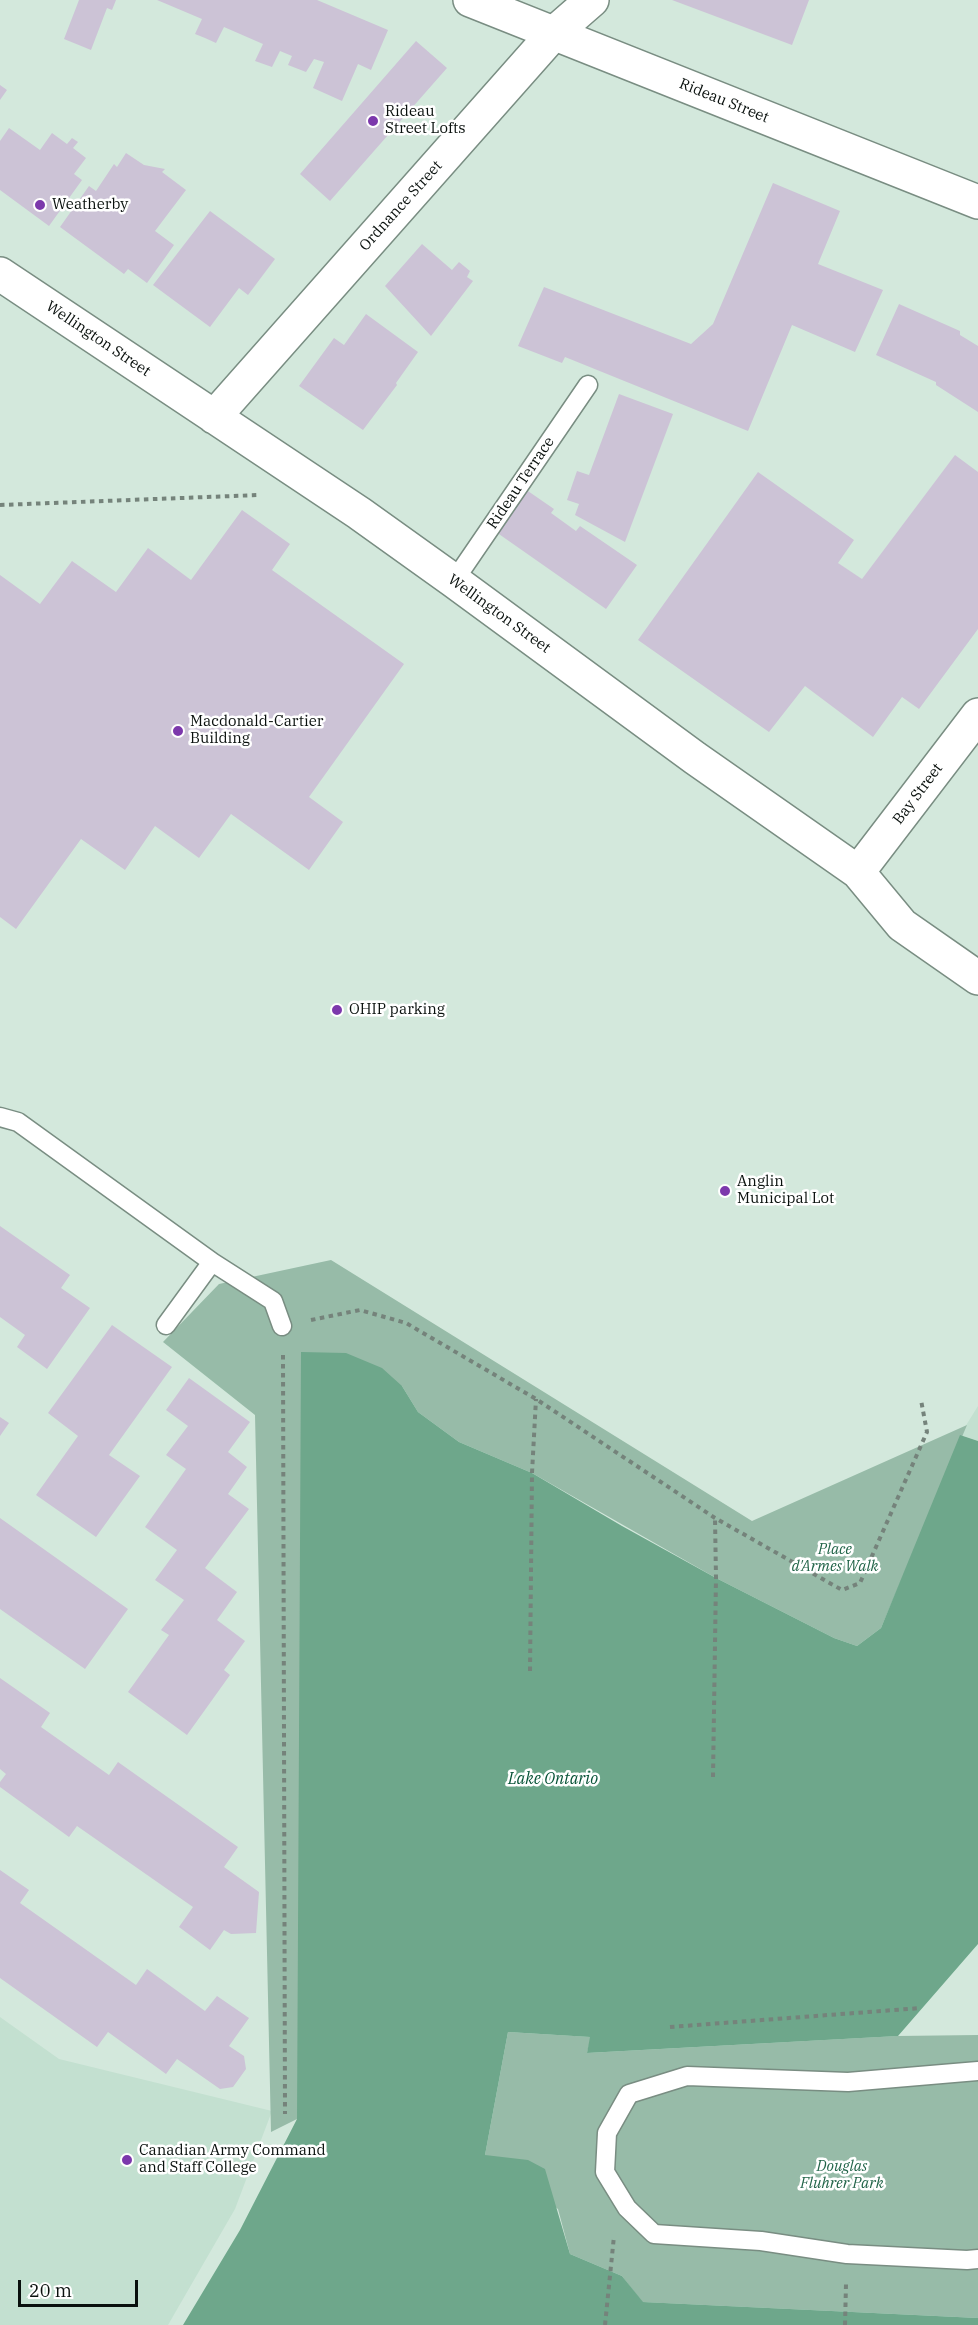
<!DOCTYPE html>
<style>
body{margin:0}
#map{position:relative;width:978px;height:2325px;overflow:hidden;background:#d3e8dc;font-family:"IBM Plex Serif",serif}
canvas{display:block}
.scale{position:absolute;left:18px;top:2280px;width:120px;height:27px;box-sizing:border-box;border:3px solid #09100d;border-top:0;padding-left:8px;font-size:18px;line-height:21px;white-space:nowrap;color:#09100d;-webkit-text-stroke:4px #fff;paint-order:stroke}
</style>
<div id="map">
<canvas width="978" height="2325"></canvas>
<div class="scale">20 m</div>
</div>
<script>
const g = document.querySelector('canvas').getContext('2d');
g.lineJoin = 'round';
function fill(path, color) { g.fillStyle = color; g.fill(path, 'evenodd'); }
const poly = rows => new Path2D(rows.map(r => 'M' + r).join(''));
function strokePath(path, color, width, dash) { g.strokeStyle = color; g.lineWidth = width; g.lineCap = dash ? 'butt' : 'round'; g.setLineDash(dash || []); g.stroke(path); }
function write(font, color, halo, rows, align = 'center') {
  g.font = font + ' "IBM Plex Serif",serif'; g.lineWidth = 5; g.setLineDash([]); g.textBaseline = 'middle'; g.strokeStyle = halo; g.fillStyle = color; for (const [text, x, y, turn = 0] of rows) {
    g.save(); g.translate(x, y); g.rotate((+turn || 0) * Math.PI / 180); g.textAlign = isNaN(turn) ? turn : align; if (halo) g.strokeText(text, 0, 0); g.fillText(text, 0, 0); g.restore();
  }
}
const built = poly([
 [978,1406,978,1441,960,1435],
 [0,2017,59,2059,272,2111,235,2209,168,2325,0,2325]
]);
const green = poly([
 [331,1260,752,1521,967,1425,881,1628,857,1646,834,1638,716,1578,532,1473,459,1442,418,1412,402,1386,297,2119,271,2132,255,1415,163,1342,219,1284],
 [508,2032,591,2037,587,2053,897,2036,978,2035,978,2318,642,2302,622,2276,570,2254,558,2209,485,2155]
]);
const water = poly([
 [301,1352,346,1353,382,1368,402,1386,418,1412,459,1442,532,1473,622,1526,716,1578,834,1638,857,1646,881,1628,960,1435,978,1441,978,1944,898,2036,587,2053,590,2037,508,2032,485,2155,528,2160,545,2169,570,2254,622,2276,643,2302,978,2318,978,2325,183,2325,240,2230,297,2119]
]);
const building = poly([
 [79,0,116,0,112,10,107,8,91,50,64,39],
 [157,0,317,0,388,30,371,70,358,64,342,101,313,88,324,62,314,59,306,72,288,65,292,56,280,51,272,67,255,61,263,44,224,27,216,43,205,38,195,34,202,19],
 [672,0,809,0,792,45],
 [416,41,447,68,330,201,300,174],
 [0,85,7,90,0,100],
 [9,128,40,150,52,133,67,144,72,138,78,142,73,148,86,158,74,174,82,180,49,226,0,190,0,141],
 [126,153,144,165,165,169,162,172,186,190,155,231,174,245,147,283,128,269,124,274,60,227,89,186,96,191,114,164,117,167],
 [773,183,840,211,818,264,883,290,855,352,792,325,748,431,565,357,562,363,518,346,544,287,691,344,713,324],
 [210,211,275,259,248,295,239,288,210,327,153,285],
 [422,244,452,270,459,262,470,271,467,277,473,281,431,336,385,286],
 [899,304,960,331,960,335,978,346,978,412,936,385,936,382,876,355],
 [366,314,418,352,396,383,397,385,363,430,299,386,334,338,344,345],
 [619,394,673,414,625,542,575,515,579,504,567,500,577,471,589,475],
 [955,455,978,472,978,629,919,709,902,697,873,737,805,686,769,732,638,640,758,472,854,540,838,563,862,579],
 [525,489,554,509,551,513,576,531,580,526,637,565,606,609,496,532],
 [242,510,290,544,272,570,404,664,309,797,343,822,309,870,231,814,199,858,155,826,125,870,81,839,16,929,0,917,0,575,40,604,72,561,116,592,148,548,191,580],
 [0,1226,70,1275,61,1288,90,1308,47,1369,17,1347,25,1335,0,1317],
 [112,1325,172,1367,109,1455,140,1476,96,1537,36,1495,78,1436,48,1413],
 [189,1378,250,1422,228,1452,247,1467,228,1494,249,1509,205,1568,237,1592,217,1620,245,1641,224,1670,230,1675,187,1735,128,1692,169,1635,161,1630,184,1600,155,1580,177,1550,145,1527,186,1469,166,1455,188,1426,166,1410],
 [0,1417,9,1423,0,1436],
 [0,1518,128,1609,85,1669,0,1609],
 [0,1678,50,1713,41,1727,109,1775,118,1762,238,1847,224,1867,259,1892,256,1933,231,1934,224,1930,210,1950,179,1927,193,1907,77,1826,69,1837,0,1787,0,1782,6,1774,0,1769],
 [0,1870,29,1890,20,1903,136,1985,147,1969,205,2011,217,1996,249,2018,229,2046,244,2056,246,2069,233,2087,220,2089,177,2059,166,2074,108,2032,97,2047,0,1978]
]);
const path = poly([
 [0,505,259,495],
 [311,1320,360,1310,406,1323,536,1399,715,1518,842,1590,860,1583,927,1432,921,1400],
 [283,1355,285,2114],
 [530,1671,532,1473,536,1399],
 [713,1777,716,1578,715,1518],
 [670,2027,921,2008],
 [605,2325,614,2236],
 [845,2325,846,2284]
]);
const lane = poly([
 [454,581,588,385],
 [0,1117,18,1122,212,1262,273,1301,282,1326],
 [166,1325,212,1262],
 [978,2071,848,2082,687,2076,629,2094,607,2133,605,2172,627,2208,654,2234,761,2241,847,2254,967,2260,978,2259]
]);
const street = poly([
 [0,274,359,513,454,581,695,758,858,872,902,925,978,978],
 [214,417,553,34,592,0],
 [858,872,978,715]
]);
const secondary = poly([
 [470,0,978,202]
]);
const markers = [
 [373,121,6,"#7c38ac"],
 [40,205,6,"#7c38ac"],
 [178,731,6,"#7c38ac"],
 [337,1010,6,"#7c38ac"],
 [725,1191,6,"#7c38ac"],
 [127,2160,6,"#7c38ac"]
];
const streetNames = [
 ["Rideau Street",724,101,22],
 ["Ordnance Street",401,206,-48],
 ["Wellington Street",98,339,34],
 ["Rideau Terrace",521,483,-56],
 ["Wellington Street",499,614,36],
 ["Bay Street",918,794,-53]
];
const poiNames = [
 ["Rideau",385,112],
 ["Street Lofts",385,129],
 ["Weatherby",52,205],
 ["Macdonald-Cartier",190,722],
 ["Building",190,739],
 ["OHIP parking",349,1010],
 ["Anglin",737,1182],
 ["Municipal Lot",737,1199],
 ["Canadian Army Command",139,2151],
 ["and Staff College",139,2168]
];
const parkNames = [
 ["Place",835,1550],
 ["d'Armes Walk",835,1567],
 ["Douglas",842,2167],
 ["Fluhrer Park",842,2184]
];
const waterNames = [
 ["Lake Ontario",553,1779]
];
fill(built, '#c3e0d0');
fill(green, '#97bba8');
fill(water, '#6ea78b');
fill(building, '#ccc3d6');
strokePath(lane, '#798d82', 21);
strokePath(street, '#798d82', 36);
strokePath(secondary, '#798d82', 36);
strokePath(path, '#75837b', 4, [4.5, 4.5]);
strokePath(lane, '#fff', 18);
strokePath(street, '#fff', 33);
strokePath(secondary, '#fff', 33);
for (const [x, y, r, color] of markers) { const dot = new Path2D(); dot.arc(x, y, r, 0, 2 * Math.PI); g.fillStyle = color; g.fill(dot); strokePath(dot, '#fff', 2); }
write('15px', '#09100d', '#fff', streetNames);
write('15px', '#09100d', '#fff', poiNames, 'left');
write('italic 15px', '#216448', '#fff', parkNames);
write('italic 16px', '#075337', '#fff', waterNames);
</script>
